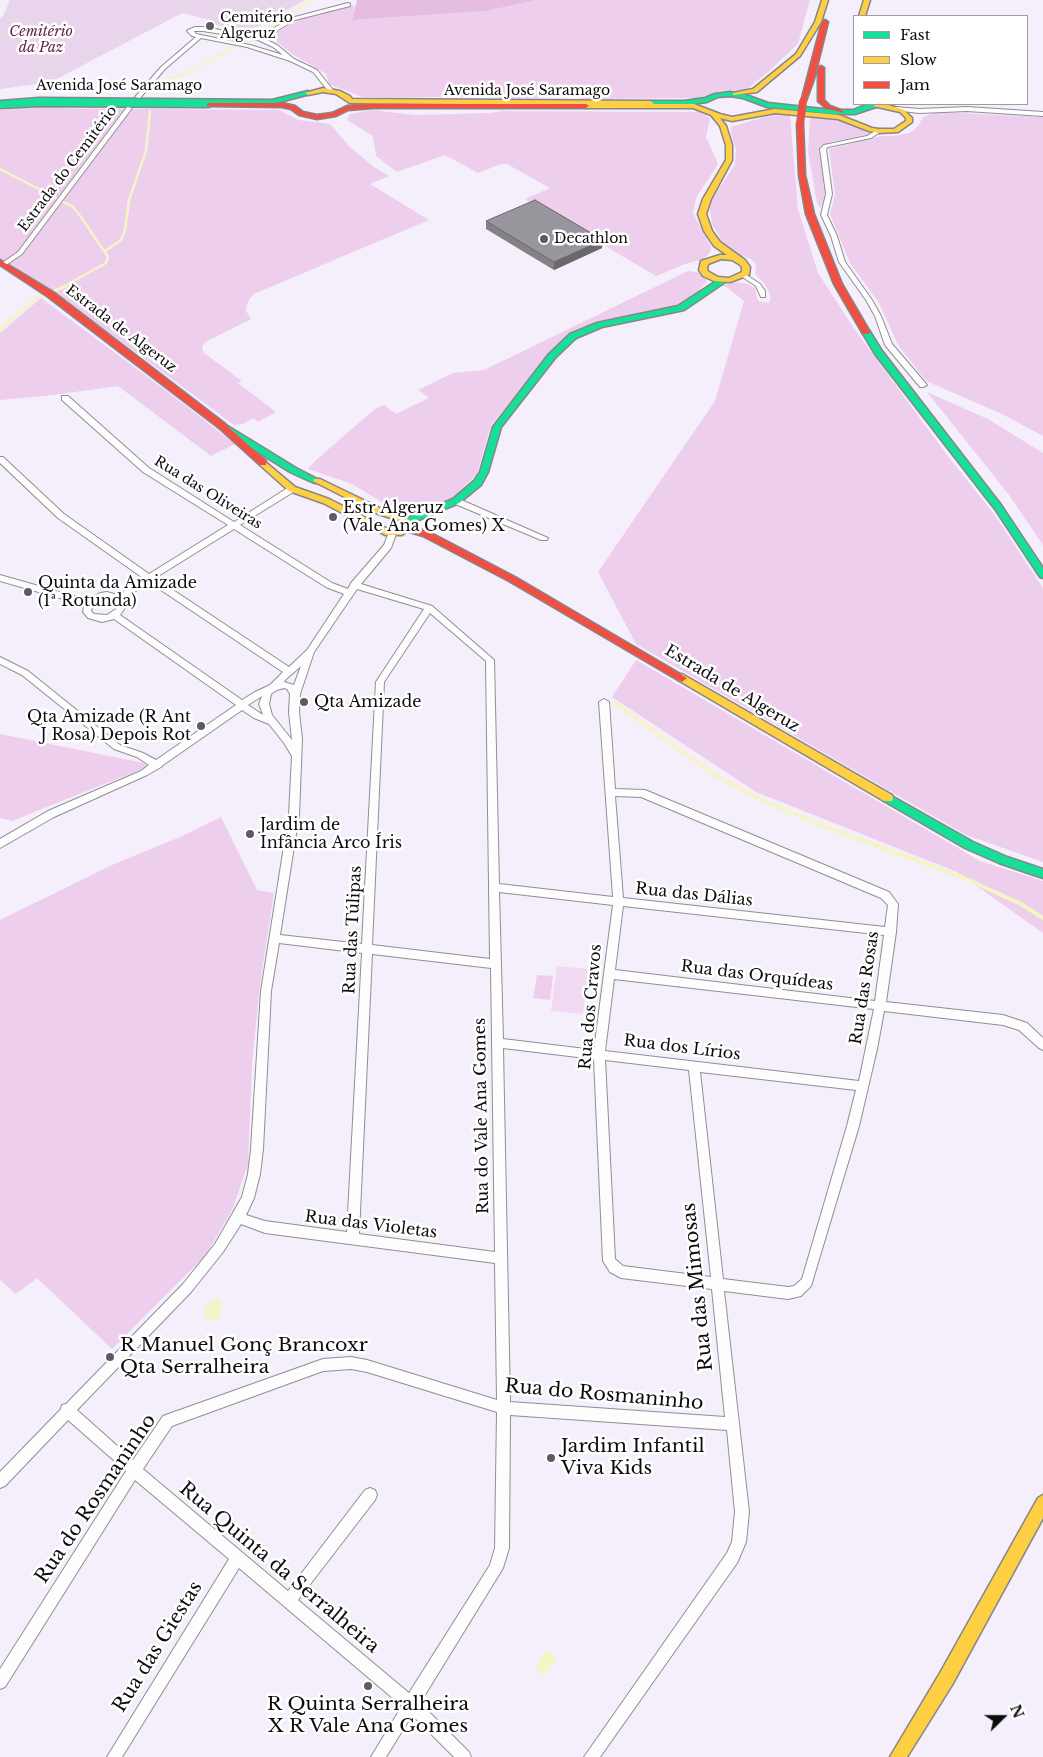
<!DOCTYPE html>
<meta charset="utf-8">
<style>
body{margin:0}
#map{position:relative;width:1043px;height:1757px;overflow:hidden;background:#f4effa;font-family:"Libre Baskerville",serif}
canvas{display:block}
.legend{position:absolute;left:853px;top:15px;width:175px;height:90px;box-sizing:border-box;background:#fff;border:1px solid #9e9e9e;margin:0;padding:6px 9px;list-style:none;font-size:15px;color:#0c0c0c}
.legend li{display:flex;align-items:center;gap:10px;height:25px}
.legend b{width:25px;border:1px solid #9e9e9e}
.north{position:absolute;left:978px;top:1692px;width:50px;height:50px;-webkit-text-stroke:4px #fff;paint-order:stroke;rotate:68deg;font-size:14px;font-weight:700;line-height:20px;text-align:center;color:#0c0c0c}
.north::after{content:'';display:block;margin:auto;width:18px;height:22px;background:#0c0c0c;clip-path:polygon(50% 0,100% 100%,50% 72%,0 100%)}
</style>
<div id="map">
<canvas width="1043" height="1757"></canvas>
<ul class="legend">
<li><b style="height:6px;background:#16e098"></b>Fast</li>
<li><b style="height:6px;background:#ffcf43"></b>Slow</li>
<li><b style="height:6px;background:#f24e42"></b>Jam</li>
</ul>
<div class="north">N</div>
</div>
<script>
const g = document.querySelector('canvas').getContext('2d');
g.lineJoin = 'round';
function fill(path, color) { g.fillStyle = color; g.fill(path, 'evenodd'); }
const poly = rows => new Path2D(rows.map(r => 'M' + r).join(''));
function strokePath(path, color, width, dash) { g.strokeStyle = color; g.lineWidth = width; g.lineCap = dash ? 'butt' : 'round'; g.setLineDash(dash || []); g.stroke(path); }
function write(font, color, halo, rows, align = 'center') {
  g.font = font + ' "Libre Baskerville",serif'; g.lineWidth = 5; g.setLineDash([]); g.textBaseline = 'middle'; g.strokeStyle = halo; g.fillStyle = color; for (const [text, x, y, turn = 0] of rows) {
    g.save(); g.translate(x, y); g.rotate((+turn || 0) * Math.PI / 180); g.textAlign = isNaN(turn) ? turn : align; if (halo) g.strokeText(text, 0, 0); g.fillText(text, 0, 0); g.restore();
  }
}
const green = poly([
 [537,0,810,0,798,44,768,72,746,90,720,91,698,98,583,99,566,95,534,98,497,98,481,95,475,95,471,97,362,97,329,84,326,74,292,54,277,42,276,37,279,31,299,20,355,5,352,20,485,11],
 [21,108,279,110,299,120,330,124,350,147,374,167,389,176,370,184,429,220,256,293,250,298,247,304,246,311,251,319,205,342,202,347,204,353,242,381,238,383,276,412,258,422,253,418,243,424,234,425,54,292,0,263,0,110],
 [372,110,415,115,490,113,503,111,699,112,710,118,706,137,718,164,696,198,693,213,711,247,711,251,704,259,685,264,656,276,525,199,550,188,507,164,501,164,478,173,445,155,397,172,376,156,373,136,347,120,350,114],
 [936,112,1043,117,1043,436,1002,414,926,381,898,345,879,303,850,263,830,214,835,195,829,149,881,136,894,136,910,133,918,126,923,117],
 [774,114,790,115,798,209,818,273,855,330,947,455,994,514,1043,588,1043,862,966,835,636,644,598,572,715,401,744,301,728,288,721,285,737,282,748,284,755,288,758,301,769,303,771,297,765,284,755,274,756,265,751,259,737,254,723,243,712,224,709,205,735,164,736,149,731,134,731,127],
 [810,117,843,121,871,134,831,142,820,146,825,198,820,208,817,203,808,152],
 [688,271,703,273,706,276,707,280,696,294,679,305,584,326,573,331,561,341,491,425,477,474,451,500,412,514,390,507,352,484,308,469,316,460,375,409,384,405,396,414,429,398,418,390,453,373,484,370],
 [41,298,164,389,235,444,211,456,118,386,53,395,0,400,0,333],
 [927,392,988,419,1043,453,1043,545,1009,495],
 [636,660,980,861,1043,881,1043,933,957,872,756,792,612,697],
 [0,734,144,763,147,767,12,821,0,818],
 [221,817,257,890,274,893,260,984,252,1064,248,1164,233,1208,206,1255,112,1349,37,1278,16,1294,0,1280,0,920,112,865,180,837],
 [537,975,553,976,550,1000,533,998]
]);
const forest = poly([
 [357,0,537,0,486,11,352,20]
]);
const cemetery = poly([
 [10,0,305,0,250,31,205,23,210,20,182,13,51,82,0,89,0,18,3,16]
]);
const pitch = poly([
 [557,966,588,969,583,1014,551,1011]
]);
const water = poly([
 [216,1298,222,1300,220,1317,209,1321,205,1317,204,1310,208,1304],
 [548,1649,557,1659,544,1676,535,1667]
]);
const streamFar2 = poly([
 [257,36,312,0],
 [242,43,250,39],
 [154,95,168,79,189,72,236,46],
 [0,169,56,198],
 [105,251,121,240,125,230,129,200,146,151,150,111],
 [63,287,106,263,108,257,81,217,72,206,63,202]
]);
const streamFar1 = poly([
 [0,329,37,298,66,286]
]);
const stream = poly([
 [615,703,716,776,762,800,828,828,962,877,1021,904,1043,918]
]);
const street = poly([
 [348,3,350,4,350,6,295,20,278,30,270,38,265,39,277,45,294,59,317,70,333,90,333,92,329,92,313,72,290,61,247,47,201,38,165,69,140,98,135,97,161,67,196,37,192,36,187,31,188,30,195,27,203,27,259,37,266,36,274,28,291,18,348,3],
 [194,31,203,31,258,40,273,47,283,55,250,45,196,34,194,31],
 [127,107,132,108,22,254,6,265,2,265,2,263,18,252,127,107],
 [896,107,919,109,967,107,1043,112,1043,116,967,111,919,113,894,110,893,109,896,107],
 [877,130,882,131,871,138,828,147,826,149,832,194,827,215,837,236,845,262,872,300,881,316,892,344,927,385,923,387,920,387,885,345,875,316,866,300,839,262,831,236,821,215,826,194,820,149,824,145,867,136,877,130],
 [741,274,745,274,760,284,765,291,765,297,761,297,756,286,741,276,741,274],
 [62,396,68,396,149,468,234,522,289,487,295,487,295,491,240,525,332,583,348,589,351,583,384,545,389,532,395,532,396,534,391,548,361,584,432,606,494,660,499,884,613,897,599,702,604,699,609,702,615,789,645,790,889,892,898,904,896,932,886,1002,1003,1015,1027,1023,1043,1038,1043,1050,1039,1048,1019,1030,1003,1025,884,1011,877,1049,859,1126,811,1286,801,1296,788,1299,724,1291,749,1512,746,1542,737,1563,600,1757,584,1757,727,1553,732,1542,735,1512,727,1430,510,1415,509,1548,503,1568,420,1703,469,1752,471,1757,454,1757,412,1715,386,1757,371,1757,402,1706,239,1568,122,1757,107,1757,229,1559,135,1480,5,1687,0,1689,0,1669,126,1471,68,1420,5,1486,0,1488,0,1472,61,1409,62,1405,66,1404,183,1284,215,1244,242,1197,248,1174,251,1149,261,991,289,815,292,756,284,743,269,724,254,718,242,710,163,765,161,767,147,775,54,817,0,848,0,839,48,811,141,771,149,765,137,757,114,749,22,675,0,664,0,657,28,671,120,745,143,753,156,760,236,705,114,619,102,622,88,618,83,612,84,605,0,581,0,575,88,600,100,593,107,592,118,595,143,578,58,518,0,463,0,457,3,457,64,514,149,574,228,525,143,472,62,400,62,396],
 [234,529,326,587,344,594,307,650,289,667,155,578,234,529],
 [149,582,283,672,270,685,255,692,242,700,120,615,126,606,124,599,149,582],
 [357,589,424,609,376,682,362,944,280,935,299,815,302,739,299,712,300,694,314,652,357,589],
 [107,598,115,600,118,606,116,609,107,615,94,614,91,611,93,604,102,599,107,598],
 [430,613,486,661,490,959,372,945,384,682,430,613],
 [301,666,294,685,284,682,285,680,301,666],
 [284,688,287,689,290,694,289,712,292,740,272,715,269,704,271,694,277,690,284,688],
 [262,696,259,704,263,715,248,705,262,696],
 [615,796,641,797,881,898,888,905,885,927,623,898,615,796],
 [499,892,613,905,594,1050,503,1039,499,892],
 [623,906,884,935,875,1001,615,970,623,906],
 [279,943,362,953,347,1232,265,1221,246,1215,254,1198,260,1174,263,1149,271,991,279,943],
 [372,954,491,968,495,1252,359,1234,372,954],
 [614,979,874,1009,859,1081,605,1051,614,979],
 [503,1048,594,1059,603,1261,610,1272,621,1278,712,1289,725,1417,510,1402,503,1048],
 [605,1060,689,1070,711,1277,623,1266,615,1259,605,1060],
 [700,1072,856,1090,847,1126,802,1279,794,1286,788,1287,723,1279,700,1072],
 [241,1224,265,1233,495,1263,497,1400,367,1360,351,1357,323,1359,163,1416,133,1460,77,1410,191,1292,223,1252,241,1224],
 [351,1369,367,1372,497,1412,495,1548,490,1565,409,1693,298,1600,375,1500,377,1495,375,1490,370,1488,365,1490,288,1591,143,1469,172,1426,323,1371,351,1369],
 [453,499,459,499,548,538,547,540,541,540,453,503,453,499]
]);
const fast = poly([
 [308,91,311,93,310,94,272,104,211,103,212,105,209,107,38,106,0,108,0,101,39,98,272,100,308,91],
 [730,92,746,95,768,103,832,110,854,110,868,104,879,106,855,114,832,114,767,107,743,98,730,96,718,97,707,102,684,105,651,105,648,103,651,101,684,101,705,98,715,94,730,92],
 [721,278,728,280,684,310,602,327,576,338,555,358,501,427,488,472,481,485,459,503,409,524,403,524,403,520,453,499,474,481,480,472,493,427,549,354,570,334,597,323,678,306,721,278],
 [863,330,869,330,882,351,1001,505,1043,568,1043,578,1040,577,995,509,875,354,862,332,863,330],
 [221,422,296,468,321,481,320,483,314,483,290,472,218,427,217,425,221,422],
 [888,794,973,842,1007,857,1043,869,1043,878,999,863,965,848,884,801,883,798,884,795,888,794]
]);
const slow = poly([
 [822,0,828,0,821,22,800,56,757,92,733,95,733,93,753,89,796,54,815,22,822,0],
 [864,0,870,0,865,16,859,16,864,0],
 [323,88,340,91,350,96,352,99,651,101,654,104,694,104,720,114,732,117,775,109,839,115,872,128,879,129,894,129,906,121,906,118,900,112,873,106,876,104,885,104,904,110,912,118,912,122,898,132,879,133,869,131,838,119,775,113,732,121,720,118,726,126,732,145,732,160,711,199,706,214,712,231,720,242,745,260,750,267,749,275,730,282,714,281,703,276,699,270,701,261,720,255,727,255,714,246,704,231,698,214,703,199,726,160,726,145,720,126,711,115,693,108,586,108,583,106,584,105,350,103,336,94,323,92,308,95,305,93,323,88],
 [721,259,732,260,739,264,742,267,742,272,729,278,718,277,709,272,707,270,708,264,721,259],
 [263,460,295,487,329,499,390,530,397,530,402,527,402,524,400,521,378,514,313,481,314,479,320,479,384,510,406,517,412,523,411,528,402,535,385,535,323,503,289,491,260,465,259,463,263,460],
 [682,674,892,795,893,798,892,801,884,801,678,680,677,678,678,676,682,674],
 [1043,1495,1043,1518,952,1685,907,1757,890,1757,940,1673,1038,1498,1043,1495]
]);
const jam = poly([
 [825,20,828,22,814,79,806,101,801,102,822,22,825,20],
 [821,66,824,68,824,100,830,106,843,111,843,113,826,108,818,101,818,68,821,66],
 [209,103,282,103,295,106,303,112,317,115,332,113,347,106,373,104,586,104,589,106,586,108,373,108,348,110,336,116,317,119,299,115,291,109,282,107,207,106,207,104,209,103],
 [800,122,803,124,805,175,814,214,842,284,870,332,869,334,863,334,834,284,806,214,799,175,797,124,800,122],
 [0,260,53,292,224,423,266,461,266,465,260,465,218,427,47,296,0,265,0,260],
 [406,525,429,532,515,577,687,678,682,682,678,680,509,581,423,536,403,530,403,526,406,525]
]);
const jamBridge = poly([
 [800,124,803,101]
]);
const wall = poly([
 [486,221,602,248,554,270,486,229]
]);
const shadedWall = poly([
 [603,240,602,248,554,270,554,262]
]);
const building = poly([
 [535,200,603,240,554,262,486,221,535,200]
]);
const markers = [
 [210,26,5,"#5d5b5f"],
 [544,239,5,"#5d5b5f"],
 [333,517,5,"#5d5b5f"],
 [28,592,5,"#5d5b5f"],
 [304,702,5,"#5d5b5f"],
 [201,726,5,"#5d5b5f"],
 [250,834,5,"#5d5b5f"],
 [110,1357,5,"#5d5b5f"],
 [551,1458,5,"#5d5b5f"],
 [368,1686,5,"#5d5b5f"]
];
const farPoinames = [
 ["Cemitério",220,18],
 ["Algeruz",220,34],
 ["Decathlon",554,239]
];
const farParknames = [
 ["Cemitério",41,32],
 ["da Paz",41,48]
];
const farStreetnames = [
 ["Avenida José Saramago",119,86],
 ["Avenida José Saramago",527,91],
 ["Estrada do Cemitério",68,169,-53],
 ["Estrada de Algeruz",121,329,37],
 ["Rua das Oliveiras",208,493,32]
];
const poiNames = [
 ["Estr Algeruz",343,508],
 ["(Vale Ana Gomes) X",343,526],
 ["Quinta da Amizade",38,583],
 ["(1ª Rotunda)",38,601],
 ["Qta Amizade",314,702],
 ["Qta Amizade (R Ant",191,717,"right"],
 ["J Rosa) Depois Rot",191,735,"right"],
 ["Jardim de",260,825],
 ["Infância Arco Íris",260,843]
];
const streetNames = [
 ["Estrada de Algeruz",732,689,31],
 ["Rua das Dálias",694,895,6],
 ["Rua das Túlipas",353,930,-87],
 ["Rua das Orquídeas",757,976,7],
 ["Rua das Rosas",865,988,-81],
 ["Rua dos Cravos",591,1007,-85],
 ["Rua dos Lírios",682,1048,7],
 ["Rua do Vale Ana Gomes",482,1116,-91],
 ["Rua das Violetas",371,1225,7]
];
const nearStreetnames = [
 ["Rua das Mimosas",698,1287,-96],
 ["Rua do Rosmaninho",604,1395,5],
 ["Rua do Rosmaninho",96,1499,-56],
 ["Rua Quinta da Serralheira",279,1568,40],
 ["Rua das Giestas",158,1647,-58]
];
const nearPoinames = [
 ["R Manuel Gonç Brancoxr",120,1346],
 ["Qta Serralheira",120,1368],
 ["Jardim Infantil",561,1447],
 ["Viva Kids",561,1469],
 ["R Quinta Serralheira",368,1705,"center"],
 ["X R Vale Ana Gomes",368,1727,"center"]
];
fill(green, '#edcfed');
fill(forest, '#e5bde1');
fill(cemetery, '#e8d4eb');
fill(pitch, '#f1d9f4');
fill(water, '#f4f4c6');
strokePath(streamFar2, '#f4f4c6', 2.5);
strokePath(streamFar1, '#f4f4c6', 3);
strokePath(stream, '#f4f4c6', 4);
strokePath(street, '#908e93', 2);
strokePath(fast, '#87858a', 3);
strokePath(slow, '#87858a', 3);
strokePath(jam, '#87858a', 3);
fill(street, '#fdfdfe');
fill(fast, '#16e098');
fill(slow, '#ffcf43');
fill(jam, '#f24e42');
strokePath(jamBridge, '#7e7c80', 8, []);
strokePath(jamBridge, '#f24e42', 7);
fill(wall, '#838086');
fill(shadedWall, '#6a686d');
fill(building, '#98959c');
strokePath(building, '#6a686d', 1);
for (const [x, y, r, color] of markers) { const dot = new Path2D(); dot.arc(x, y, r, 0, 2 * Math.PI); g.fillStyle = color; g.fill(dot); strokePath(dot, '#fff', 2); }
write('14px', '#0c0c0c', '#fff', farPoinames, 'left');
write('italic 14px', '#631d44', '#fff', farParknames);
write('14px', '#0c0c0c', '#fff', farStreetnames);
write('16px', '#0c0c0c', '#fff', poiNames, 'left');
write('16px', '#0c0c0c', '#fff', streetNames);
write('19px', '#0c0c0c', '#fff', nearStreetnames);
write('19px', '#0c0c0c', '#fff', nearPoinames, 'left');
</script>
